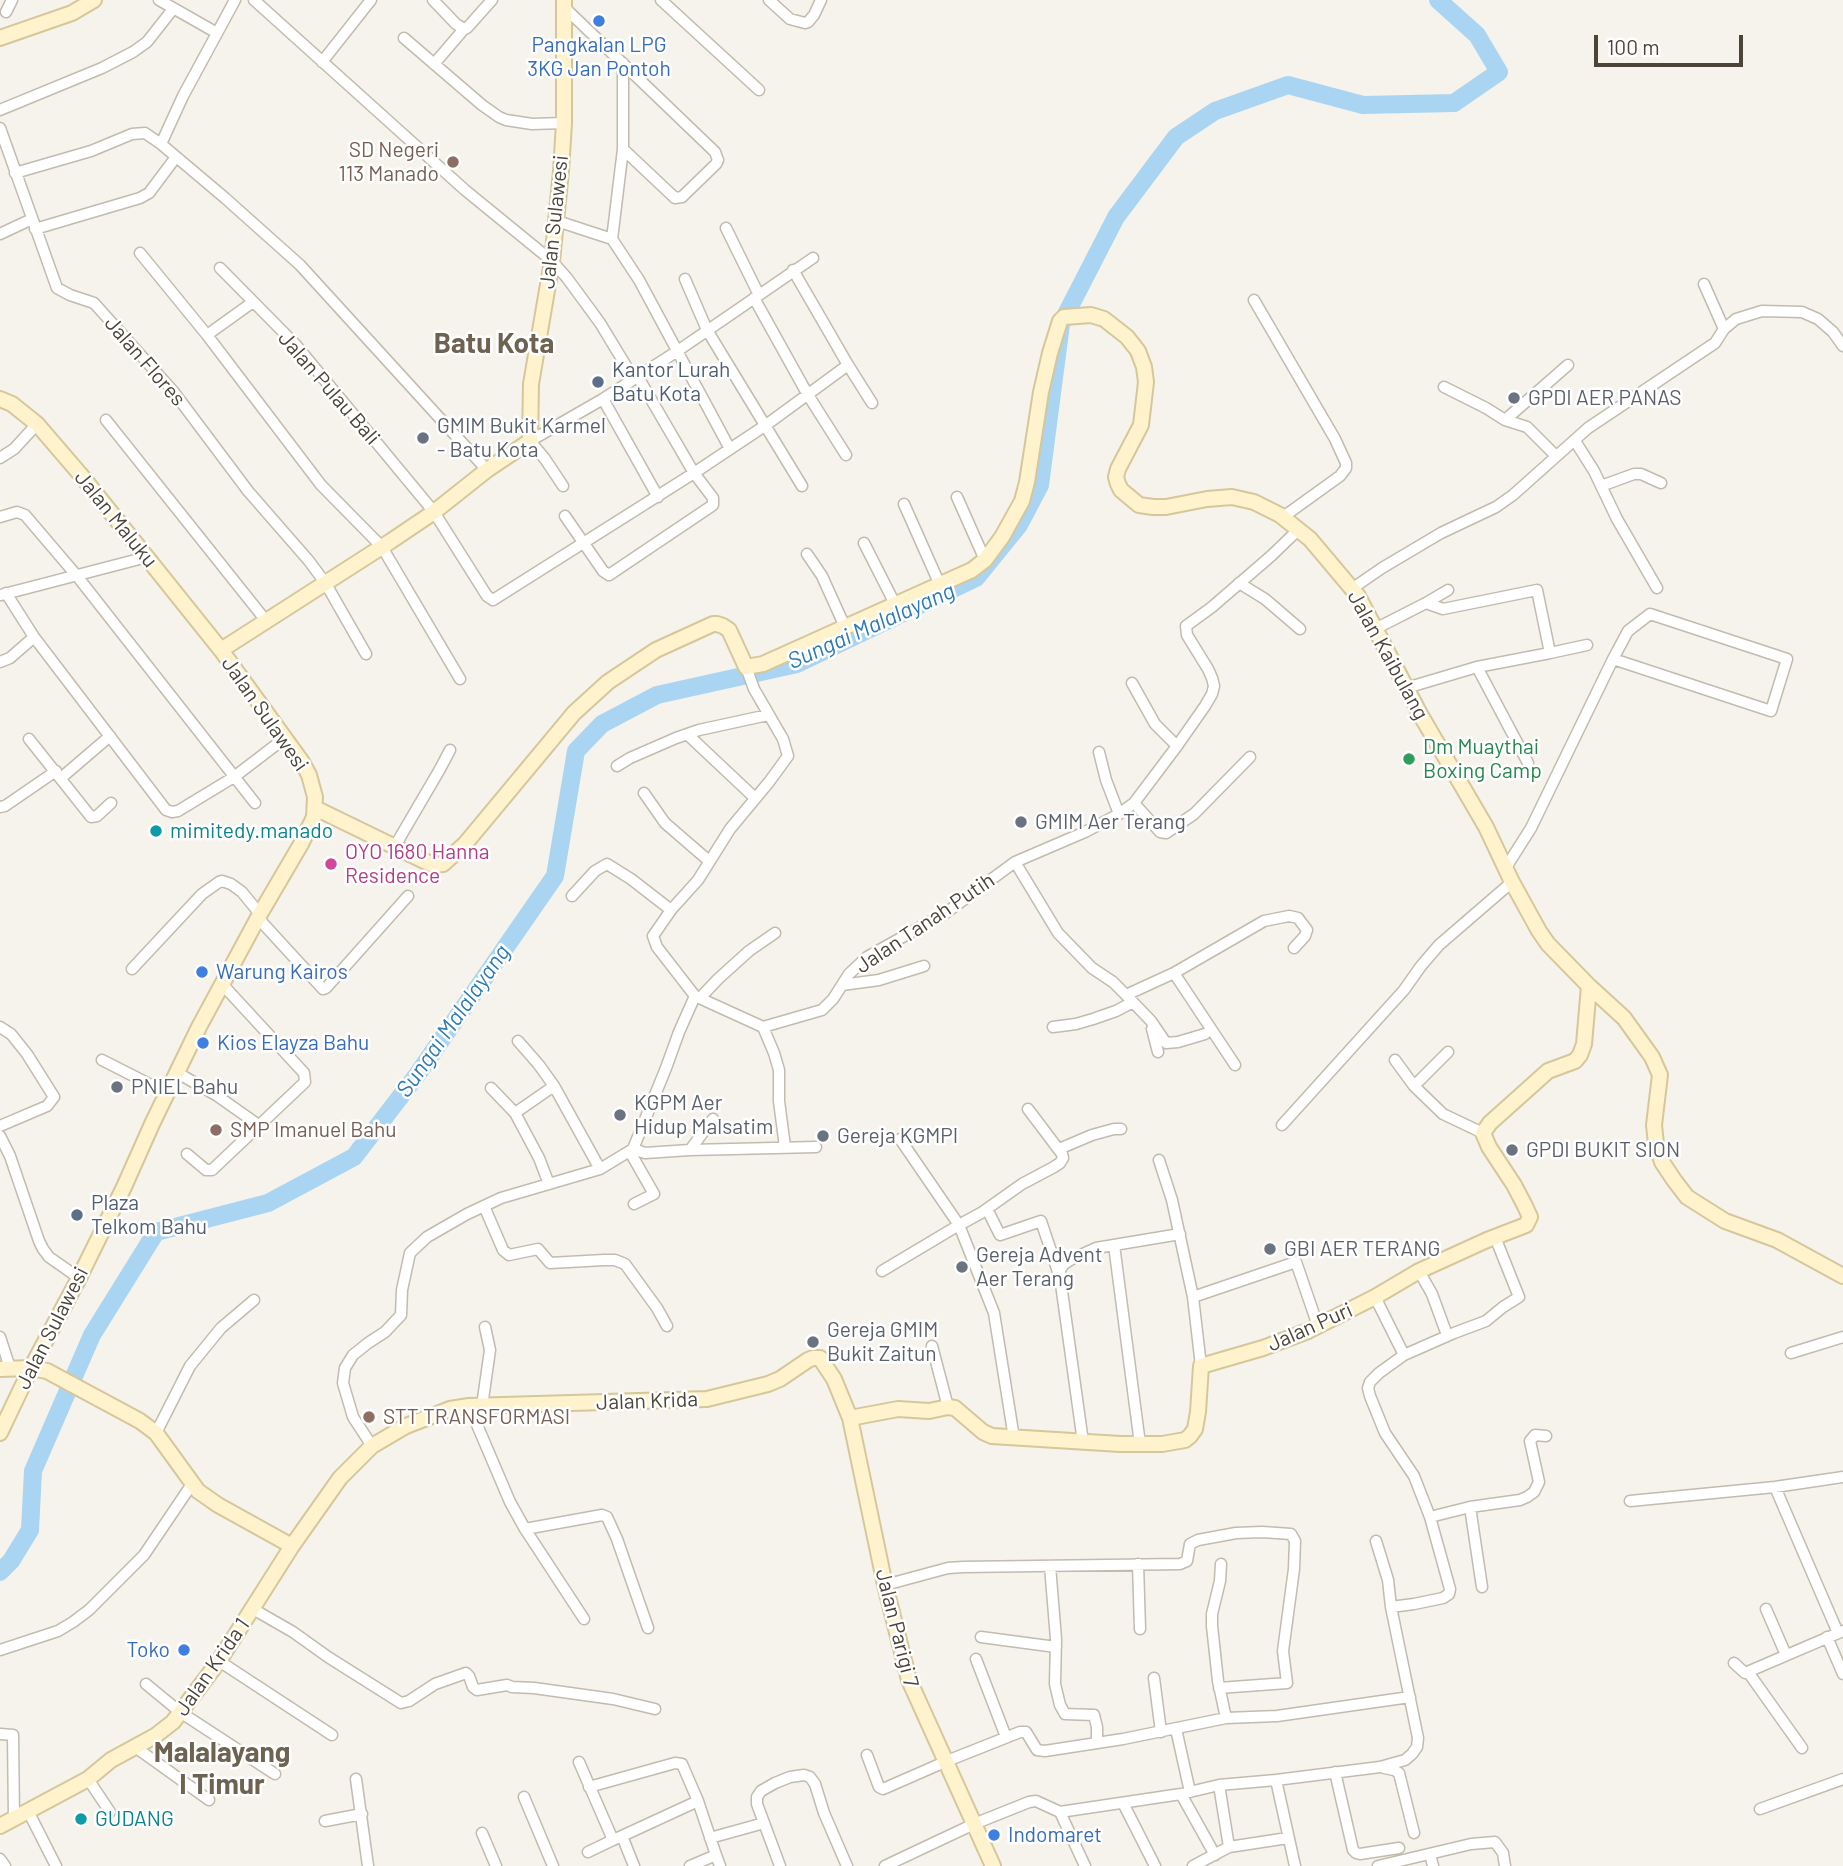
<!DOCTYPE html>
<style>
body{margin:0}
#map{position:relative;width:1843px;height:1866px;overflow:hidden;background:#f6f3ec;font-family:Barlow,sans-serif}
canvas{display:block}
.scale{position:absolute;left:1594px;top:35px;width:149px;height:32px;box-sizing:border-box;border:4px solid #4b4439;border-top:0;padding-left:9px;font-size:21px;line-height:24px;white-space:nowrap;color:#4b4439;-webkit-text-stroke:5px #fff;paint-order:stroke}
</style>
<div id="map">
<canvas width="1843" height="1866"></canvas>
<div class="scale">100 m</div>
</div>
<script>
const g = document.querySelector('canvas').getContext('2d');
g.lineJoin = 'round';
const poly = rows => new Path2D(rows.map(r => 'M' + r).join(''));
function strokePath(path, color, width, dash) { g.strokeStyle = color; g.lineWidth = width; g.lineCap = dash ? 'butt' : 'round'; g.setLineDash(dash || []); g.stroke(path); }
function write(font, color, halo, rows, align = 'center') {
  g.font = font + ' Barlow,sans-serif'; g.lineWidth = 5; g.setLineDash([]); g.textBaseline = 'middle'; g.strokeStyle = halo; g.fillStyle = color; for (const [text, x, y, turn = 0] of rows) {
    g.save(); g.translate(x, y); g.rotate((+turn || 0) * Math.PI / 180); g.textAlign = isNaN(turn) ? turn : align; if (halo) g.strokeText(text, 0, 0); g.fillText(text, 0, 0); g.restore();
  }
}
const river = poly([
 [0,1572,11,1561,30,1530,33,1471,92,1335,156,1232,268,1203,354,1157,417,1075,555,876,576,751,602,724,657,695,797,664,976,578,1019,525,1040,485,1061,324,1116,217,1176,137,1215,111,1288,85,1363,105,1454,103,1499,72,1477,35,1438,0]
]);
const street = poly([
 [159,0,217,33],
 [254,0,465,190,552,261,567,278,600,323,634,379],
 [433,0,456,24,464,29,467,28,492,0],
 [661,0,759,90],
 [769,0,790,19,805,23,808,22,814,15,821,0],
 [565,8,715,152,718,160,716,164,682,197,675,198,623,149],
 [6,12,12,0],
 [404,38,482,105,499,117,506,120,532,124,564,123],
 [322,62,371,0],
 [623,63,623,149,612,239,639,280,730,449],
 [434,64,464,29],
 [0,110,102,68,133,52,147,42,173,9],
 [0,128,57,288,70,295,94,303,173,391,248,491,309,561,326,584,366,654],
 [161,144,183,96,235,0],
 [15,173,91,151,132,134,145,133,161,144,225,198,300,265,487,470],
 [557,221,612,239],
 [726,228,759,295],
 [35,229,140,198,149,193,176,157],
 [0,234,32,219],
 [140,253,207,335,321,485,382,547,460,679],
 [220,268,295,344,434,512,487,596,493,600,694,473,766,425,848,365,872,403],
 [793,270,848,365],
 [685,279,707,330,802,486],
 [1704,284,1724,329],
 [754,298,808,395,846,455],
 [1254,300,1335,439,1346,463,1346,468,1340,476,1283,517],
 [207,335,253,302],
 [1444,387,1486,408,1505,420,1527,427,1556,456],
 [603,399,658,497],
 [106,420,267,622],
 [1505,420,1568,365],
 [1575,441,1594,471,1617,519,1657,588],
 [0,458,14,449,37,424],
 [563,486,545,459,530,441,603,399,676,352,813,258],
 [1601,486,1634,474,1641,474,1661,483],
 [957,497,985,560],
 [904,504,940,585],
 [565,516,603,571,609,575,713,505,713,498,694,473,638,377],
 [0,517,17,512,25,515,77,576,255,803],
 [864,543,895,604],
 [807,554,822,576,845,627],
 [1239,583,1265,599,1300,629],
 [1353,588,1382,568,1441,533,1496,507,1513,495,1588,428,1715,343,1724,329,1736,319,1762,311,1802,312,1818,319,1833,332,1843,346],
 [6,593,34,637,166,810,172,812,178,811,234,777,285,738],
 [1,595,147,557],
 [1426,603,1448,590],
 [1375,629,1426,603,1443,609,1537,590,1550,653,1477,667,1406,688],
 [1550,653,1587,645],
 [0,662,10,658,34,637],
 [1477,667,1528,763],
 [1132,683,1155,724,1177,746],
 [687,734,755,798],
 [29,739,91,817,97,816,111,803],
 [1099,752,1106,780,1119,814],
 [617,766,630,758,676,738,699,730,768,715],
 [61,778,110,736],
 [644,793,665,823,709,861],
 [1134,803,1160,832,1166,833,1194,814,1250,757],
 [0,807,5,806,56,771],
 [395,846,440,769,450,750],
 [1015,862,1058,933,1092,968,1113,982,1126,995,1174,973,1235,1065],
 [1505,869,1531,828,1613,659,1628,631,1650,614,1787,659,1771,711,1613,659],
 [572,896,595,871,607,864,631,879,671,910],
 [258,918,323,989,326,988,408,896],
 [132,969,202,894,219,882,222,881,231,884,242,892,260,914],
 [1174,973,1264,921,1289,916,1298,918,1307,930,1305,936,1294,948],
 [842,985,879,980,924,966],
 [1126,995,1151,1021,1166,1043,1178,1042,1205,1034],
 [695,996,657,947,653,936,671,910,698,880,730,829,769,782,788,756,783,739,754,689,746,667],
 [700,998,718,979,749,951,775,933],
 [0,1027,11,1034,27,1054,54,1097,47,1106,0,1126],
 [763,1027,774,1053,779,1070,779,1101,785,1147],
 [1053,1027,1076,1024,1093,1019,1116,1011,1133,1002],
 [1152,1029,1158,1052],
 [518,1041,539,1065,554,1086],
 [102,1060,167,1093],
 [1395,1060,1414,1086,1443,1114,1483,1133],
 [176,1072,216,1095,260,1126],
 [1414,1086,1448,1052],
 [491,1088,515,1113],
 [1282,1125,1404,990,1421,966,1439,945,1512,882],
 [0,1136,10,1156,39,1241,43,1249,49,1257,79,1278],
 [633,1149,666,1068,679,1032,695,996,763,1027,822,1010,833,999,849,974,867,957,947,912,1015,862,1085,832,1119,814,1134,803,1177,746,1205,706,1212,694,1214,686,1212,678,1208,669,1187,635,1186,626,1212,607,1271,556,1298,530],
 [1059,1149,1092,1135,1114,1129,1121,1129],
 [690,1150,816,1147],
 [630,1152,654,1194,634,1204],
 [187,1154,206,1170,212,1170,305,1082,304,1073,222,984],
 [1159,1160,1172,1200,1193,1297,1201,1366],
 [549,1184,539,1158,515,1113,554,1086,600,1169],
 [484,1206,503,1250,509,1255,538,1249,550,1263,604,1260,615,1260,625,1264,657,1308,667,1326],
 [987,1209,1000,1235,1041,1221,1059,1275],
 [1114,1245,1140,1444],
 [882,1271,959,1225,900,1139],
 [1419,1271,1432,1294,1447,1335],
 [1193,1297,1296,1262,1318,1326],
 [0,1337,10,1368],
 [932,1346,948,1407],
 [1791,1353,1843,1337],
 [1404,1355,1454,1333,1486,1321,1503,1307,1519,1297,1495,1237],
 [469,1406,510,1502,525,1529,602,1515,607,1517,617,1539,648,1628],
 [482,1406,490,1350,485,1327],
 [156,1433,190,1366,221,1328,254,1300],
 [1014,1438,994,1313,959,1225,981,1213,1022,1184,1054,1167,1060,1163,1063,1158,1062,1154,1028,1109],
 [1083,1442,1060,1277,1060,1270,1064,1264,1072,1259,1096,1248,1180,1234],
 [372,1446,353,1417,343,1383,345,1368,353,1355,368,1343,385,1332,401,1315,402,1290,410,1253,427,1237,467,1214,501,1198,600,1169,633,1149,645,1153,690,1150,713,1119],
 [1775,1487,1838,1633],
 [1630,1501,1775,1487,1843,1477],
 [1470,1507,1482,1587],
 [1430,1517,1470,1507,1520,1500,1527,1497,1534,1492,1539,1482,1530,1441,1535,1435,1546,1436],
 [525,1529,584,1619],
 [1376,1541,1388,1580,1391,1607],
 [1138,1564,1140,1629],
 [1050,1566,1056,1639,1055,1684,1060,1705,1065,1714,1094,1715,1097,1727,1097,1743],
 [885,1585,948,1568,963,1567,1180,1564,1187,1561,1190,1544,1198,1540,1236,1533,1262,1532,1291,1534,1295,1541,1294,1569,1283,1651,1287,1683,1219,1688],
 [253,1609,293,1632,328,1657,401,1703,409,1701,435,1684,466,1673,469,1676,473,1687,477,1690,507,1685,512,1687,534,1688,613,1699,655,1709],
 [1766,1609,1786,1655],
 [981,1637,1056,1647],
 [1827,1637,1843,1674],
 [0,1650,58,1631,73,1622,89,1610,144,1555,192,1484],
 [976,1659,1006,1737],
 [219,1661,332,1735],
 [1734,1663,1745,1673,1843,1631],
 [1748,1672,1802,1748],
 [1154,1678,1161,1732],
 [146,1684,180,1712,275,1774],
 [1226,1718,1277,1716,1410,1697],
 [1176,1729,1190,1792],
 [0,1734,13,1735,14,1819],
 [135,1747,209,1800],
 [867,1755,879,1787,883,1789,947,1761,1020,1732,1026,1732,1037,1750,1045,1751,1123,1739,1226,1718,1218,1681,1212,1626,1212,1614,1220,1581,1221,1564],
 [579,1762,613,1840,622,1836],
 [1384,1768,1394,1770,1399,1773,1414,1833],
 [1335,1772,1353,1850,1356,1853,1360,1854,1399,1848],
 [88,1779,110,1812],
 [356,1779,368,1866],
 [1276,1780,1380,1767,1405,1760,1412,1754,1417,1747,1418,1738,1391,1607,1414,1604,1443,1598,1449,1594,1450,1589,1430,1517,1414,1476,1385,1433,1370,1396,1368,1388,1370,1382,1379,1373,1404,1355,1375,1297],
 [1219,1785,1229,1847],
 [589,1787,675,1763,682,1764,698,1801,716,1855],
 [1181,1794,1215,1855],
 [524,1797,553,1866],
 [1123,1803,1155,1866],
 [1760,1809,1843,1779],
 [28,1811,56,1866],
 [1060,1812,1085,1866],
 [325,1821,362,1814],
 [482,1833,496,1866],
 [710,1838,764,1823],
 [588,1852,613,1840],
 [1430,1854,1433,1866],
 [0,1859,5,1866],
 [634,1866,622,1836,698,1801],
 [690,1866,716,1855,720,1866],
 [780,1866,757,1804,757,1797,761,1791,775,1783,790,1777,804,1775,810,1777,815,1784,824,1813,847,1866],
 [885,1866,974,1824,1029,1802,1036,1801,1060,1812,1181,1794,1219,1785,1276,1780,1295,1866],
 [1193,1866,1229,1847,1288,1838],
 [1378,1866,1471,1844,1495,1842,1503,1853,1505,1866]
]);
const secondary = poly([
 [0,38,72,13,94,0],
 [0,399,12,404,37,424,80,474,221,650],
 [315,808,422,860,434,865,443,864,465,844,574,713,608,682,656,650,713,624,717,624,723,626,729,630,746,667,763,664,972,570,985,560,1002,537,1022,501,1027,482,1041,392,1050,353,1060,321,1064,317,1091,315,1104,319,1127,337,1138,351,1144,367,1146,382,1141,425,1118,469,1116,477,1118,484,1121,490,1139,505,1153,507,1166,507,1207,499,1232,497,1254,502,1280,515,1310,539,1358,596,1420,714,1486,827,1512,882,1539,931,1548,944,1589,986,1624,1018,1652,1057,1660,1075,1654,1125,1656,1144,1662,1162,1674,1180,1687,1197,1725,1221,1777,1240,1843,1276],
 [0,1369,31,1368,47,1371,140,1421,156,1433,198,1491,218,1505,292,1546,340,1478,372,1446,406,1426,450,1409,469,1406,707,1399,768,1384,780,1379,808,1360,813,1358,820,1358,834,1379,850,1418,885,1585,909,1680,993,1866],
 [850,1418,898,1409,929,1411,948,1407,955,1408,983,1432,992,1436,1120,1444,1162,1444,1185,1440,1190,1436,1195,1429,1198,1412,1201,1366,1263,1348,1308,1331,1375,1297,1419,1271,1487,1240,1526,1225,1530,1217,1525,1206,1514,1185,1489,1147,1483,1133,1490,1123,1548,1071,1575,1061,1580,1055,1584,1044,1589,986],
 [0,1433,31,1368,79,1278,124,1187,152,1124,199,1027,260,914,301,844,314,817,315,797,309,775,302,762,221,650,391,541,434,512,487,470,530,441,531,384,552,261,561,171,564,123,564,0],
 [0,1826,88,1779,111,1760,155,1736,173,1722,219,1661,292,1546]
]);
const markers = [
 [599,21,7,"#3f7fe0"],
 [453,162,7,"#8d6e63"],
 [598,382,7,"#5c6f8a"],
 [1514,398,7,"#6b7280"],
 [423,438,7,"#6b7280"],
 [1409,759,7,"#2e9e5b"],
 [1021,822,7,"#6b7280"],
 [156,831,7,"#0f9aa8"],
 [331,864,7,"#d1479c"],
 [202,972,7,"#3f7fe0"],
 [203,1043,7,"#3f7fe0"],
 [117,1087,7,"#6b7280"],
 [620,1115,7,"#6b7280"],
 [216,1130,7,"#8d6e63"],
 [823,1136,7,"#6b7280"],
 [1512,1150,7,"#6b7280"],
 [77,1215,7,"#5c6f8a"],
 [1270,1249,7,"#6b7280"],
 [962,1267,7,"#6b7280"],
 [813,1342,7,"#6b7280"],
 [369,1417,7,"#8d6e63"],
 [184,1650,7,"#3f7fe0"],
 [81,1819,7,"#0f9aa8"],
 [994,1835,7,"#3f7fe0"]
];
const shopNames = [
 ["Pangkalan LPG",599,45,"center"],
 ["3KG Jan Pontoh",599,69,"center"],
 ["Warung Kairos",216,972],
 ["Kios Elayza Bahu",217,1043],
 ["Toko",170,1650,"right"],
 ["Indomaret",1008,1835]
];
const educationNames = [
 ["SD Negeri",439,150,"right"],
 ["113 Manado",439,174,"right"],
 ["SMP Imanuel Bahu",230,1130],
 ["STT TRANSFORMASI",383,1417]
];
const streetNames = [
 ["Jalan Sulawesi",554,222,-84],
 ["Jalan Flores",145,361,49],
 ["Jalan Pulau Bali",329,388,49],
 ["Jalan Maluku",116,519,51],
 ["Jalan Kaibulang",1388,655,61],
 ["Jalan Sulawesi",265,714,55],
 ["Jalan Tanah Putih",925,923,-34],
 ["Jalan Puri",1310,1327,-24],
 ["Jalan Sulawesi",52,1328,-63],
 ["Jalan Krida",647,1401,-2],
 ["Jalan Parigi 7",897,1628,76],
 ["Jalan Krida 1",212,1667,-55]
];
const serviceNames = [
 ["Kantor Lurah",612,370],
 ["Batu Kota",612,394],
 ["Plaza",91,1203],
 ["Telkom Bahu",91,1227]
];
const worshipNames = [
 ["GPDI AER PANAS",1528,398],
 ["GMIM Bukit Karmel",437,426],
 ["- Batu Kota",437,450],
 ["GMIM Aer Terang",1035,822],
 ["PNIEL Bahu",131,1087],
 ["KGPM Aer",634,1103],
 ["Hidup Malsatim",634,1127],
 ["Gereja KGMPI",837,1136],
 ["GPDI BUKIT SION",1526,1150],
 ["GBI AER TERANG",1284,1249],
 ["Gereja Advent",976,1255],
 ["Aer Terang",976,1279],
 ["Gereja GMIM",827,1330],
 ["Bukit Zaitun",827,1354]
];
const leisureNames = [
 ["Dm Muaythai",1423,747],
 ["Boxing Camp",1423,771]
];
const cultureNames = [
 ["mimitedy.manado",170,831],
 ["GUDANG",95,1819]
];
const hotelNames = [
 ["OYO 1680 Hanna",345,852],
 ["Residence",345,876]
];
const waterNames = [
 ["Sungai Malalayang",871,626,-24],
 ["Sungai Malalayang",453,1021,-55]
];
const districtNames = [
 ["Batu Kota",494,344],
 ["Malalayang",222,1753],
 ["I Timur",222,1785]
];
strokePath(river, '#a9d4f2', 18);
strokePath(street, '#c2bbae', 13);
strokePath(secondary, '#d6c79b', 18);
strokePath(street, '#fff', 10);
strokePath(secondary, '#fff3cd', 14);
for (const [x, y, r, color] of markers) { const dot = new Path2D(); dot.arc(x, y, r, 0, 2 * Math.PI); g.fillStyle = color; g.fill(dot); strokePath(dot, '#fff', 2.5); }
write('21px', '#366cbe', '#fff', shopNames, 'left');
write('21px', '#785e54', '#fff', educationNames, 'left');
write('21px', '#4b4439', '#fff', streetNames);
write('21px', '#4e5e75', '#fff', serviceNames, 'left');
write('21px', '#5b616d', '#fff', worshipNames, 'left');
write('21px', '#27864d', '#fff', leisureNames, 'left');
write('21px', '#0d838f', '#fff', cultureNames, 'left');
write('21px', '#b23c85', '#fff', hotelNames, 'left');
write('italic 23px', '#2e7ab2', '#fff', waterNames);
write('bold 28px', '#6e6250', '#fff', districtNames);
</script>
